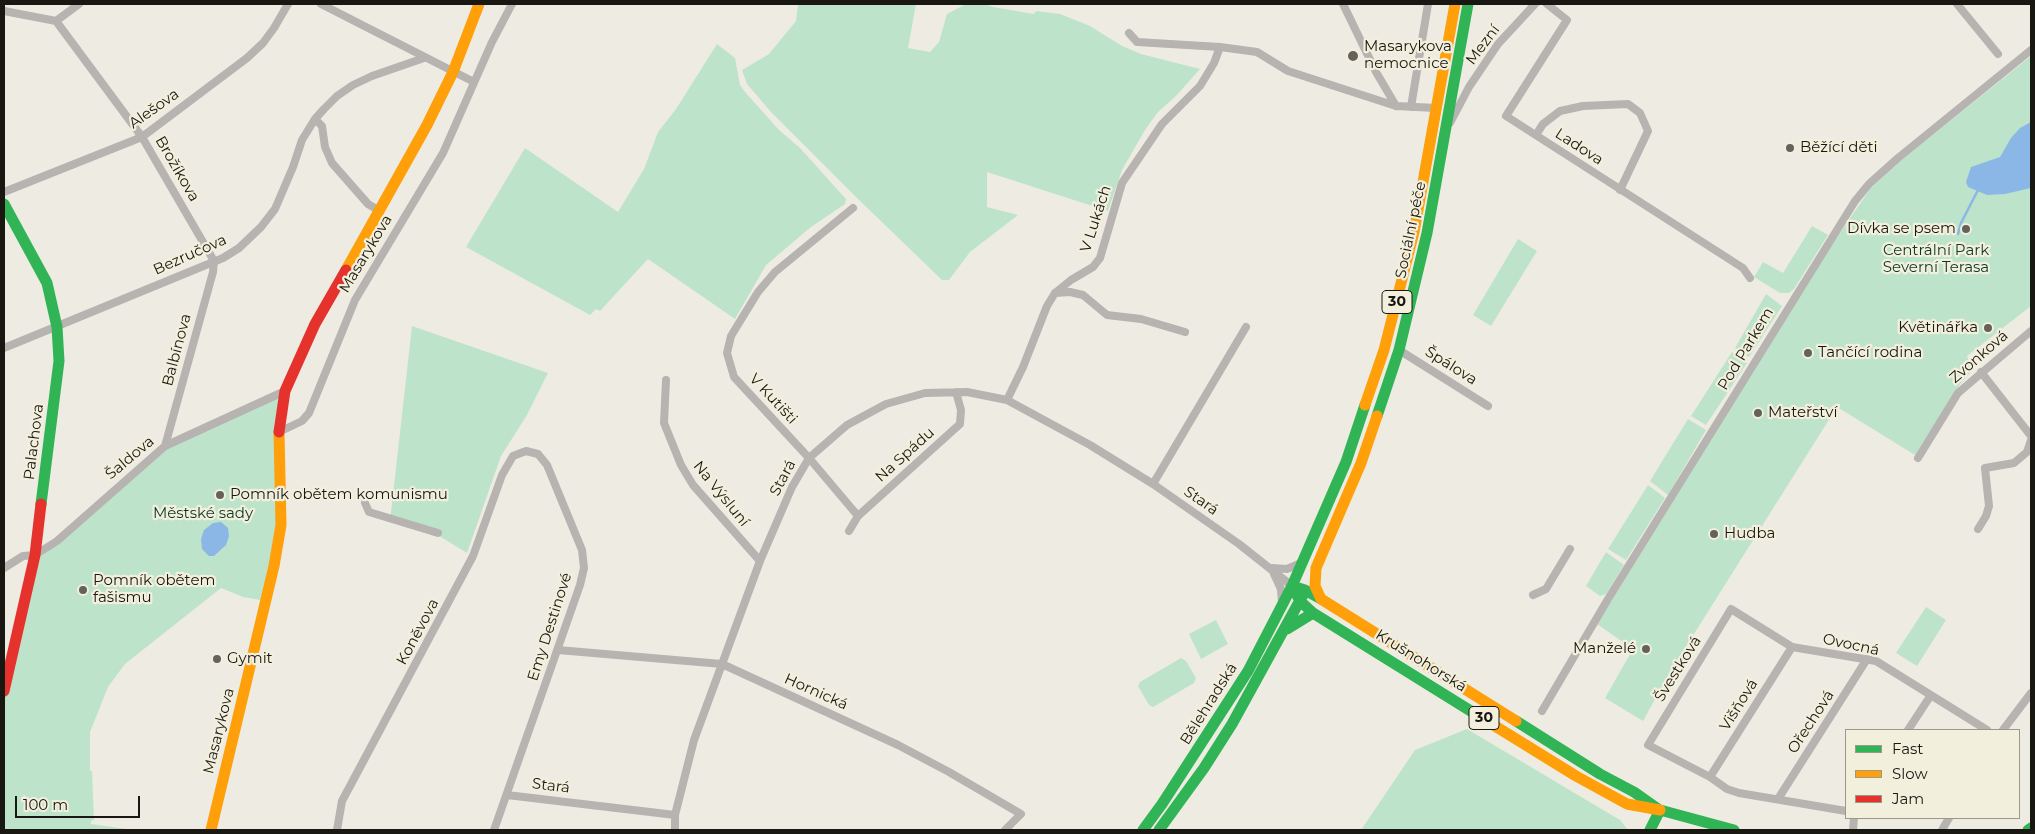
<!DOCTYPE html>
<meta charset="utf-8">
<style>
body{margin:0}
#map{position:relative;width:2035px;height:834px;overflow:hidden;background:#eeece2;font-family:Montserrat,sans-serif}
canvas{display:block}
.frame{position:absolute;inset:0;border:5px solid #191711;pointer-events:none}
.legend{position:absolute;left:1845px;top:729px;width:175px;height:90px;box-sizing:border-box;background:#f3efdd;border:1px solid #9c998b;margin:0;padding:6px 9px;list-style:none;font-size:15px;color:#191711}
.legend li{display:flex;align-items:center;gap:10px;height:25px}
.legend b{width:25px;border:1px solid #9c998b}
.scale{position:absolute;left:15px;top:796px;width:125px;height:22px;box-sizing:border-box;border:2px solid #191711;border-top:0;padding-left:6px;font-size:15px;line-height:18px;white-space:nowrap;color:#191711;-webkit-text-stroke:4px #f3efdd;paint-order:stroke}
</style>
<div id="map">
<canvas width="2035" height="834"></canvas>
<div class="frame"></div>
<ul class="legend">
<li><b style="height:6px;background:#30b455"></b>Fast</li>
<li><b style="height:6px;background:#ff9f0a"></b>Slow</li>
<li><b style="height:6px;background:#e5322d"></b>Jam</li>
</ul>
<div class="scale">100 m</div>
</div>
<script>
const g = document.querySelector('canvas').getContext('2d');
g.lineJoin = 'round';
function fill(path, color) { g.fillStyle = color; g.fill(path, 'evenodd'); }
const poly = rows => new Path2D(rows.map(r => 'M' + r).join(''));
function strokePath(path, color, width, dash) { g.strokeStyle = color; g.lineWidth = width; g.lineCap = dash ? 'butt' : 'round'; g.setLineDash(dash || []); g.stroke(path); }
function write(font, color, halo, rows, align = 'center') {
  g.font = font + ' Montserrat,sans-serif'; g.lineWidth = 4.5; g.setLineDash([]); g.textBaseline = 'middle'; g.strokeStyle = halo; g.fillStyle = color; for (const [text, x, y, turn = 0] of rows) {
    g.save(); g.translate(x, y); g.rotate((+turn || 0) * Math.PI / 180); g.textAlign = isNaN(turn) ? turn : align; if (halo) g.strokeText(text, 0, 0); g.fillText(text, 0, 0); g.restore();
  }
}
const green = poly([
 [798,4,916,4,908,48,930,52,939,42,947,14,966,4,984,4,993,7,1034,14,1036,11,1060,14,1090,26,1122,46,1141,54,1200,69,1176,96,1158,112,1145,130,1122,170,1108,211,987,172,987,207,1018,215,970,252,949,280,942,280,857,198,771,112,747,84,742,70,769,54,796,21],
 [717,44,735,58,740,85,745,92,779,130,800,148,846,199,845,204,811,227,766,265,735,319,648,259,600,311,596,309,590,315,466,247,525,148,618,212,644,169,658,132,676,109],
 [2031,56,2031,306,1967,356,1972,371,1961,383,1915,455,1837,407,1670,672,1643,721,1605,698,1633,649,1597,624,1831,246,1870,189,1904,158],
 [1812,226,1828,235,1794,289,1789,293,1780,293,1754,277,1763,262,1783,273],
 [1518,239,1537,251,1491,326,1473,315],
 [1766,294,1782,306,1749,357,1735,348],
 [412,326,548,373,527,415,501,456,467,553,436,534,390,521],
 [1732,352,1747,363,1706,425,1691,416],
 [285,391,281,525,266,601,243,597,221,588,125,664,108,687,90,732,90,771,92,771,94,820,91,821,91,824,134,830,4,830,4,691,35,555,165,446],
 [1688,419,1706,430,1668,495,1650,481],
 [1648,485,1665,498,1626,560,1608,549],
 [1606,552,1624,565,1606,594,1600,596,1586,586],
 [1926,607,1946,620,1917,666,1896,653],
 [1216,620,1228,644,1201,659,1189,634],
 [1181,658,1186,661,1196,678,1194,683,1153,707,1149,705,1138,686,1140,682],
 [1467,729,1620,820,1628,830,1361,830,1415,750]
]);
const water = poly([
 [2031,122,2031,188,2005,194,1987,195,1968,187,1966,182,1971,167,2000,157,2011,138,2020,128],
 [221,522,228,528,229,536,226,545,214,556,209,556,202,549,201,539,204,530,213,523]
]);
const stream = poly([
 [1958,234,1961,223,1978,190]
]);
const street = poly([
 [321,4,474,82],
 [1343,4,1376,72,1396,106],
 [1547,4,1567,20,1506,116,1743,268,1750,278],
 [1957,4,1998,54],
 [4,11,56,21,79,4],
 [56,21,142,137,214,261],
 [1129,33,1137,42,1220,47,1257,52,1288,71,1396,106,1436,108],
 [1411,107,1428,4],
 [315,119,322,126,325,147,332,163,368,204,378,210],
 [1450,123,1469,87,1498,44,1535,4],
 [1536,135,1543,124,1560,111,1583,106,1628,104,1640,113,1648,131,1620,190],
 [4,192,142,137,247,58,263,43,274,28,288,4],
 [853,208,775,272,758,292,731,336,727,353,734,377,809,458,858,516],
 [1055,293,1070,292,1083,295,1107,315,1141,319,1185,332],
 [4,348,223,258,239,248,261,227,275,209,293,167,302,140,315,119,324,109,337,96,353,85,372,76,424,58],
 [1399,350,1488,406],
 [1981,372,2031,436],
 [666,380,664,423,681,465,693,485,760,561],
 [1007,400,1023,367,1047,306,1055,293,1071,280,1093,267,1100,258,1122,183,1162,124,1200,86,1214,63,1220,47],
 [279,432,302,421,309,413,355,300,443,153,492,42,512,4],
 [165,446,213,272,214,261],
 [1918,458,1958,393,2031,331],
 [1153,484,1246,327],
 [365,503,369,512,438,533],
 [1978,529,1986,516,1989,506,1985,468,2014,463,2027,452,2031,440],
 [849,531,858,516,960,424,961,410,956,392],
 [4,568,23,556,35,555,57,541,165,446,285,391],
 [1272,568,1287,569,1301,563],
 [1274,574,1281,589,1282,603],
 [1533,595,1546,589,1570,549],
 [558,650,722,664,898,745,949,772,1021,814,1005,830],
 [1542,711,1608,599,1855,201,1869,184,1898,158,2031,50],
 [1908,730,1931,695],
 [2003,730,2031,693],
 [1710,777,1792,647],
 [507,795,675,815],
 [1778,799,1867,659],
 [1846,811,1739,793,1727,789,1710,777,1648,745,1731,609,1792,647,1876,661,1987,730],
 [337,830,342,801,473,556,502,475,513,456,526,451,538,454,547,465,582,550,584,568,580,585,494,830],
 [675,830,675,815,694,740,760,561,792,487,809,458,847,425,886,404,925,393,967,392,1007,400,1090,445,1153,484,1239,544,1292,586],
 [1853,830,1854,818],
 [1942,830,1949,818]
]);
const fast = poly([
 [4,204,47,283,57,327,59,361,41,504],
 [1365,405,1346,462,1292,586,1300,601,1313,613,1482,718],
 [1377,416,1399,350,1427,233,1468,4],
 [1287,629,1313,613],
 [1516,721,1600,774,1634,792,1658,809],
 [1660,810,1734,830],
 [1143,830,1162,804,1248,671,1292,586,1305,590,1321,599],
 [1159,830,1204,768,1232,724,1304,593],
 [1650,830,1660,810],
 [2028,830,2031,828]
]);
const slow = poly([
 [346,270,427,125,453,72,479,4],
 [1365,405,1384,350,1414,232,1455,4],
 [1377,416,1361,463,1316,568,1315,586,1321,599,1516,721],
 [1482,718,1576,776,1627,804,1660,810],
 [211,830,274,566,281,525,279,432]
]);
const jam = poly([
 [279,432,285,391,315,324,346,270],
 [4,691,35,555,41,504]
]);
const markers = [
 [1353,56,6,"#64625a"],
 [1790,148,5,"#64625a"],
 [1966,229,5,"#64625a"],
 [1988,328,5,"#64625a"],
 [1808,353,5,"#64625a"],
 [1758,413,5,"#64625a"],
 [220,495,5,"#64625a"],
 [1714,534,5,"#64625a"],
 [83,590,5,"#64625a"],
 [1646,649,5,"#64625a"],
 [217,659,5,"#64625a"]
];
const shields = [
 [1397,302,30],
 [1484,718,30]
];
const shieldNames = [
 ["30",1397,302],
 ["30",1484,718]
];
const streetNames = [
 ["Mezní",1483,45,-53],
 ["Alešova",154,109,-35],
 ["Ladova",1579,147,33],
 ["Brožíkova",177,169,60],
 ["V Lukách",1096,219,-72],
 ["Sociální péče",1411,230,-78],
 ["Masarykova",366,254,-59],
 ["Bezručova",190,255,-24],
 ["Pod Parkem",1746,349,-59],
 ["Balbínova",177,350,-75],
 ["Zvonková",1979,357,-41],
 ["Špálova",1451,366,32],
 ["V Kutišti",773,399,47],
 ["Palachova",34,442,-83],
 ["Na Spádu",905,455,-42],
 ["Šaldova",130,458,-40],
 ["Stará",783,478,-62],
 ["Na Výsluní",721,494,51],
 ["Stará",1201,501,35],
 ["Emy Destinové",550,627,-72],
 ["Koněvova",418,632,-62],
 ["Ovocná",1851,645,12],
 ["Krušnohorská",1421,661,32],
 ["Švestková",1678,669,-58],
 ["Hornická",816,692,24],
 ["Bělehradská",1209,704,-58],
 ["Višňová",1739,705,-58],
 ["Ořechová",1811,722,-57],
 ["Masarykova",219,731,-76],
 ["Stará",551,786,7]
];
const poiNames = [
 ["Masarykova",1364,47],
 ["nemocnice",1364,64],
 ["Běžící děti",1800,148],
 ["Dívka se psem",1956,229,"right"],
 ["Květinářka",1978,328,"right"],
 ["Tančící rodina",1818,353],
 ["Mateřství",1768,413],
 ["Pomník obětem komunismu",230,495],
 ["Hudba",1724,534],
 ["Pomník obětem",93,581],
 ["fašismu",93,598],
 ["Manželé",1636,649,"right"],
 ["Gymit",227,659]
];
const parkNames = [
 ["Centrální Park",1936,251],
 ["Severní Terasa",1936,268],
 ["Městské sady",203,514]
];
fill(green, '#bde4ca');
fill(water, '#8bb7e6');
strokePath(stream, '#8bb7e6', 2.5);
strokePath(street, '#b6b3b1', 8);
strokePath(fast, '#30b455', 11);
strokePath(slow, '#ff9f0a', 11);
strokePath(jam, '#e5322d', 11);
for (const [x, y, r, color] of markers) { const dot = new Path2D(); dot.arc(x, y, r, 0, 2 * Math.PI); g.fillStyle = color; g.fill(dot); strokePath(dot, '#f3efdd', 2); }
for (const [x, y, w] of shields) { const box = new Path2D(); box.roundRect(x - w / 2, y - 11.5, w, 23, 4); g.fillStyle = '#f3efdd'; g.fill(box); strokePath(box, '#191711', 1); }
write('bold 14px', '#191711', null, shieldNames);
write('15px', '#191711', '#f3efdd', streetNames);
write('15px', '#191711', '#f3efdd', poiNames, 'left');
write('15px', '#0a3925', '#f3efdd', parkNames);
</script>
